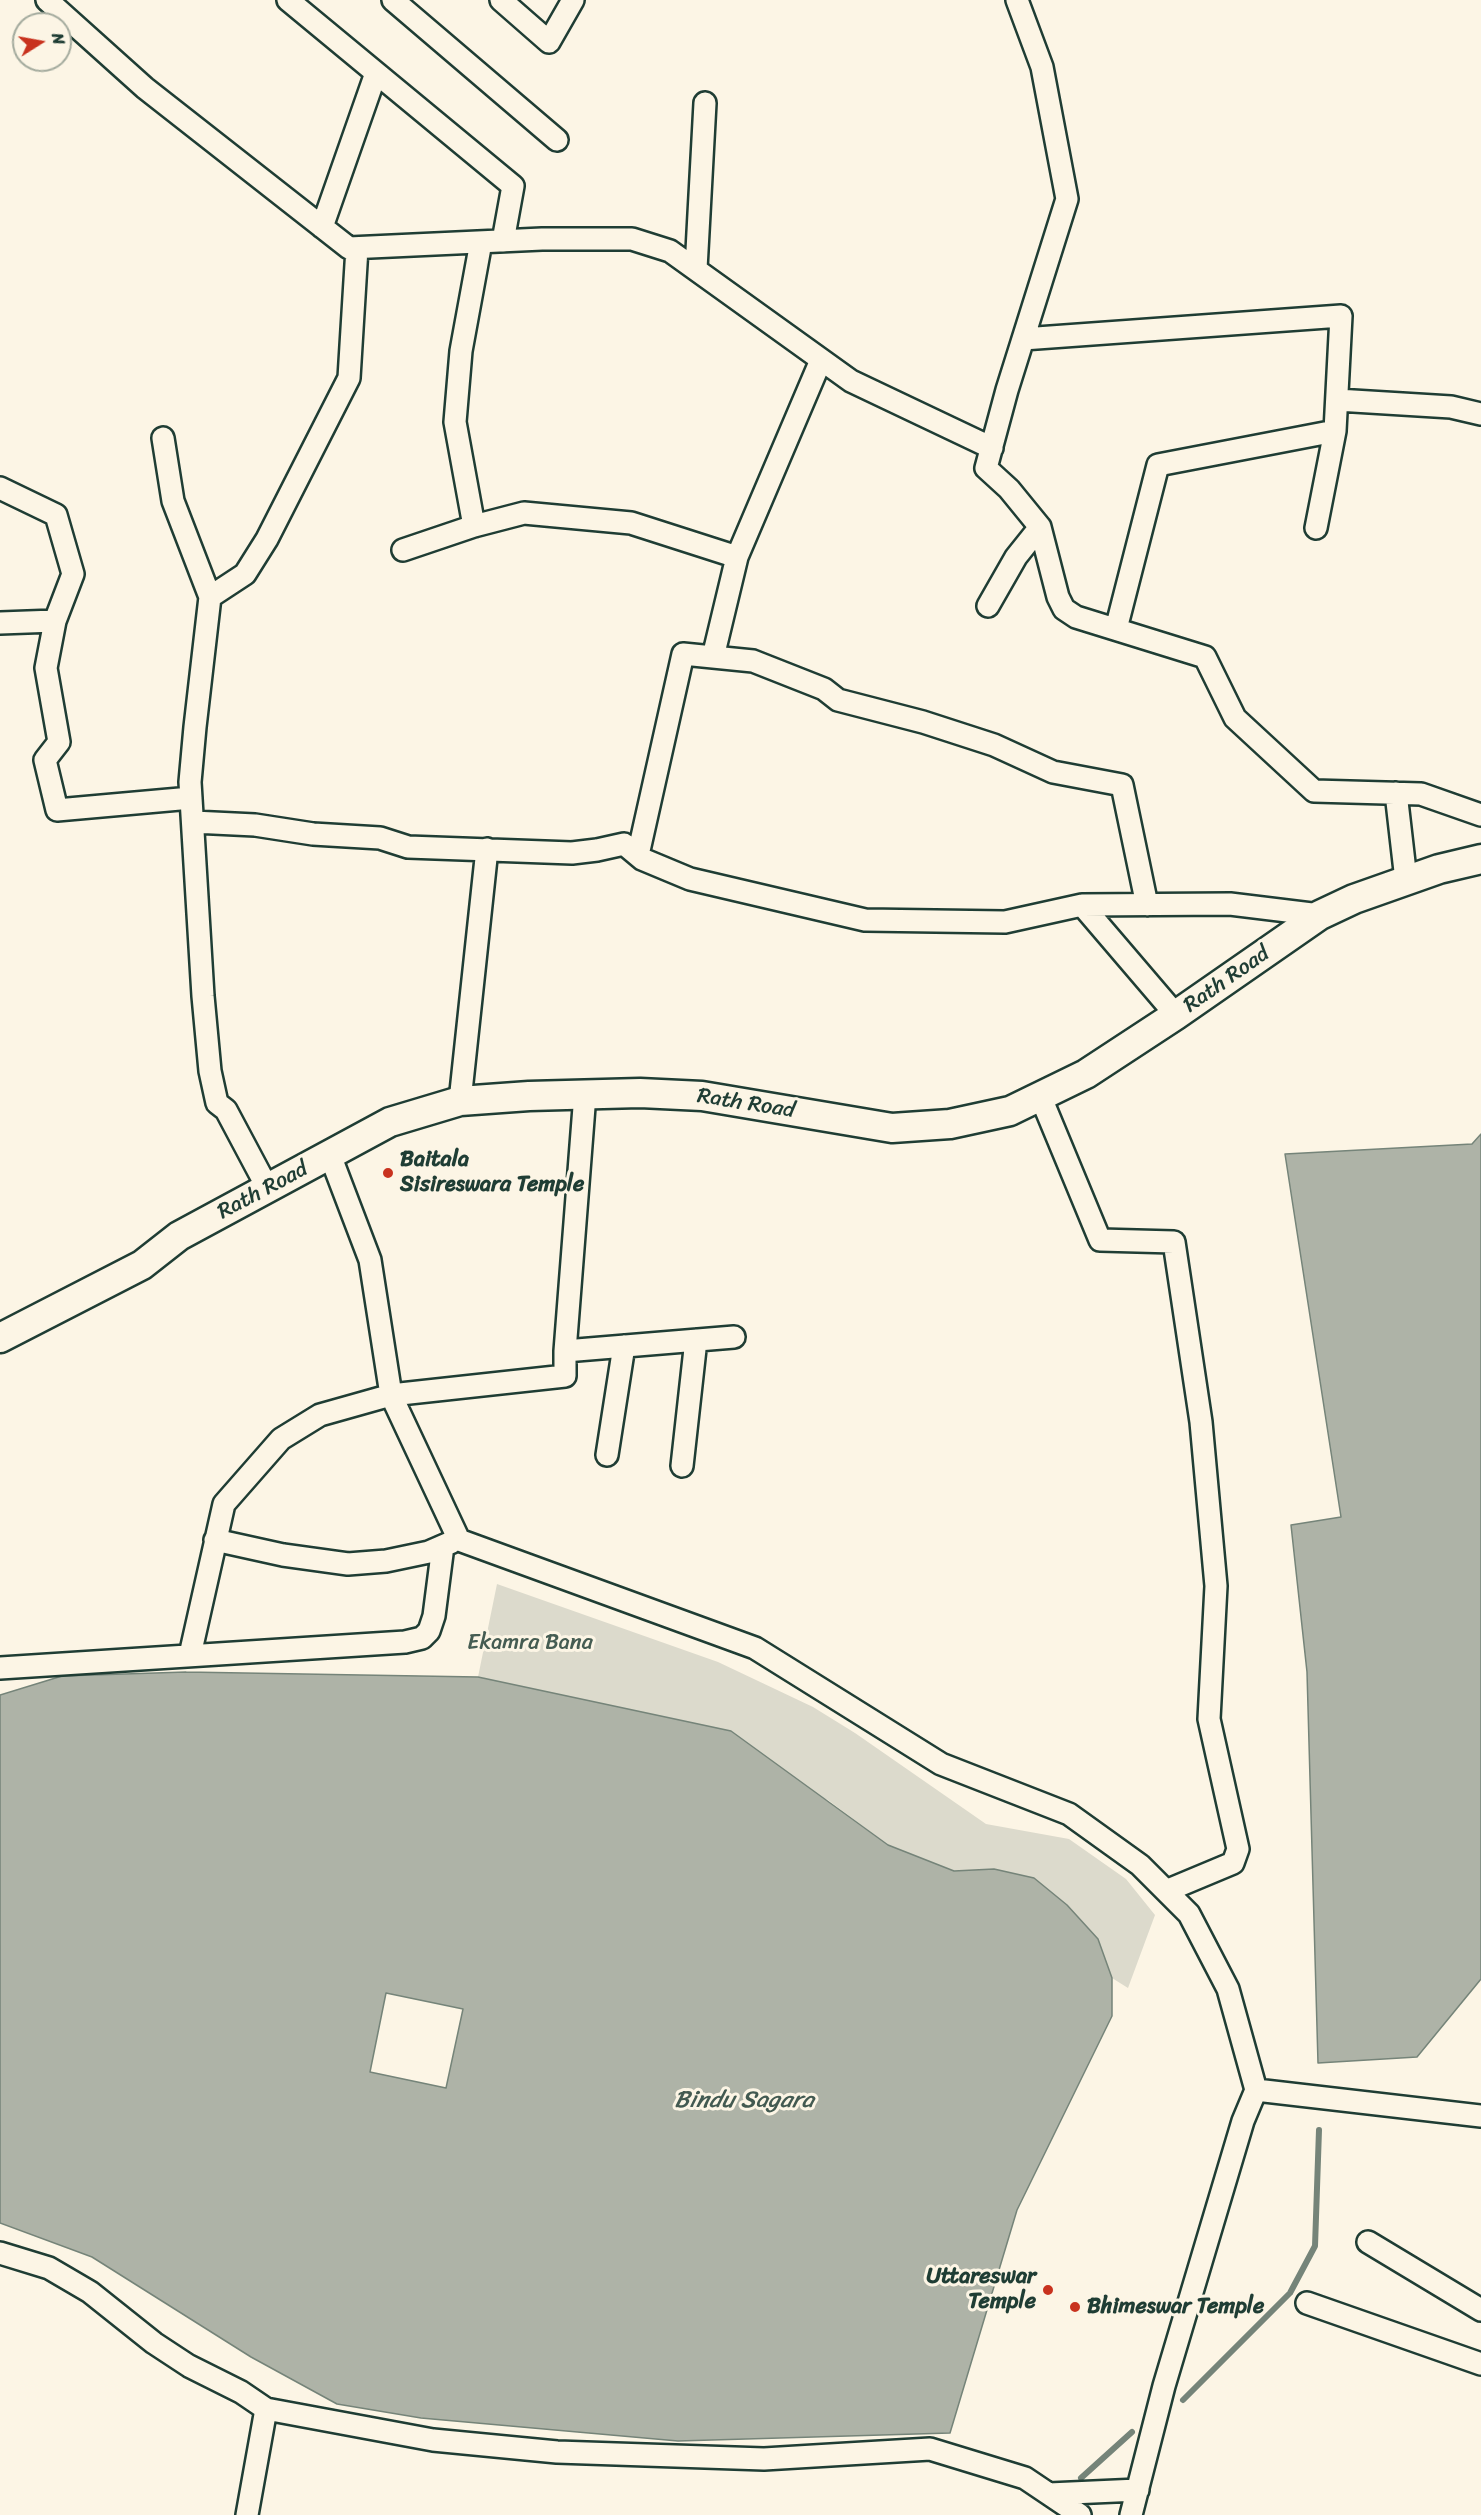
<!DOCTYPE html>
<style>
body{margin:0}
#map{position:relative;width:1481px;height:2515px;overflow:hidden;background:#fcf5e5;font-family:Sriracha,sans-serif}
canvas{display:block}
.north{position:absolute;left:12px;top:12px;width:60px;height:60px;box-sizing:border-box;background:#fcf5e5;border:2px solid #a4ab9e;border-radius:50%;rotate:79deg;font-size:16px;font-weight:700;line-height:24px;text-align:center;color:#1f3d34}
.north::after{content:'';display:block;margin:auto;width:21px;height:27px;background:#c8321e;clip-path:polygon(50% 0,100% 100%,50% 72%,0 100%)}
</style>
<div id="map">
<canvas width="1481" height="2515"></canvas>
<div class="north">N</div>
</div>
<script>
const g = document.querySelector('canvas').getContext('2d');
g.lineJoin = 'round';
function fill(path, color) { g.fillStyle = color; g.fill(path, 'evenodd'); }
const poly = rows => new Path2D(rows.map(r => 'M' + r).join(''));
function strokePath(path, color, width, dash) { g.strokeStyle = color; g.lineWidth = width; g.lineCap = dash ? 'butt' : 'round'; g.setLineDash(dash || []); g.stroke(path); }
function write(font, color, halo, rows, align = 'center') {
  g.font = font + ' Sriracha,sans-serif'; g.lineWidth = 6; g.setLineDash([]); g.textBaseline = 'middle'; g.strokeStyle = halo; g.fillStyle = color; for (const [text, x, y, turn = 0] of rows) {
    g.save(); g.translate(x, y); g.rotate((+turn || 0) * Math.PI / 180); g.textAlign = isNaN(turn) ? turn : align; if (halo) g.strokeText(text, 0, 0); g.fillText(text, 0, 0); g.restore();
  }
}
const green = poly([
 [497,1584,718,1662,813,1707,855,1733,986,1824,1069,1839,1126,1879,1155,1915,1128,1988,1112,1978,1098,1939,994,1869,954,1871,888,1845,828,1800,478,1677]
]);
const water = poly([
 [1481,1134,1481,1979,1417,2057,1318,2063,1307,1672,1291,1525,1341,1517,1285,1154,1472,1144,1481,1134],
 [186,1672,478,1677,731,1731,888,1845,954,1871,994,1869,1034,1878,1067,1905,1098,1939,1112,1978,1112,2016,1017,2210,950,2433,678,2441,421,2418,337,2404,251,2357,92,2257,0,2223,0,1695,62,1676,186,1672],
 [386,1993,463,2009,446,2088,370,2072,386,1993]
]);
const stream = poly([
 [1183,2400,1290,2293,1315,2246,1319,2130],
 [1081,2478,1132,2432]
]);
const street = poly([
 [47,0,145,88,349,248,542,239,632,239,670,251,851,381,992,448],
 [288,0,513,186,503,241],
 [393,0,557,140],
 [501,0,549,42,573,0],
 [1017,0,1042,67,1067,199,1007,390,986,468,1009,489,1040,527,1058,597,1064,609,1076,617,1205,657,1235,718,1314,791,1421,794,1481,815],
 [322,227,376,73],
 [696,269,705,103],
 [1023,339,1341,316,1335,431,1316,528],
 [1337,400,1451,407,1481,414],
 [163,438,173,501,210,597],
 [0,488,56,515,73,574,55,621],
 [474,526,455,422,461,351,481,242],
 [403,550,474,526,524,513,631,523,737,557],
 [988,606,1016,557,1040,527],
 [0,623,55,621,46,668,59,742,45,760,57,810,191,798],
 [1116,629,1158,465,1335,431],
 [713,657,737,557,821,360],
 [1396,793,1406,880],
 [193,822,255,825,313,834,380,838,408,847,572,853,597,850,624,844,642,859,690,879,865,920,1005,922,1082,905,1176,1015],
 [638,855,683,654,753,661,824,689,838,700,923,722,994,745,1053,772,1122,785,1147,905],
 [1082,905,1230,904,1320,915],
 [585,1094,565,1351,734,1337],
 [1046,1095,1044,1105,1100,1240,1174,1242,1201,1422,1216,1586,1209,1719,1238,1849,1233,1863,1166,1891],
 [460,1101,487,849],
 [330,1155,370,1260,391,1395,459,1540,755,1648,941,1764,1069,1814,1140,1865,1189,1914,1228,1989,1256,2090,1481,2116],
 [268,1189,226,1110,217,1103,210,1071,203,996,190,782,195,727,210,597,245,574,267,539,349,378,357,248],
 [607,1455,624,1346],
 [682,1466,696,1340],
 [215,1540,283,1555,348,1564,386,1561,429,1552,452,1542],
 [190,1655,224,1504,281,1439,320,1415,391,1395,565,1376,565,1351],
 [0,1668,405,1642,422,1638,429,1631,434,1616,443,1546],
 [1368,2242,1481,2310],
 [0,2253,49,2268,90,2292,154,2343,189,2366,241,2392,266,2409,433,2440,557,2452,764,2459,930,2449,1025,2478,1080,2515],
 [1307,2303,1481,2364],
 [1049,2494,1138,2490],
 [247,2515,266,2409],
 [1131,2515,1164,2386,1243,2121,1256,2090]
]);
const secondary = poly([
 [0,1338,142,1265,179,1236,390,1122,460,1101,529,1096,640,1093,702,1096,892,1128,950,1124,1010,1111,1086,1074,1176,1015,1320,915,1354,899,1439,869,1481,859]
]);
const markers = [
 [388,1173,6,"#c8321e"],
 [1048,2290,6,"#c8321e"],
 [1075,2307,6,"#c8321e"]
];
const streetNames = [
 ["Rath Road",1227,980,-35],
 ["Rath Road",746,1104,9],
 ["Rath Road",263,1191,-28]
];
const poiNames = [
 ["Baitala",400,1160],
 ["Sisireswara Temple",400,1185],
 ["Uttareswar",1036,2277,"right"],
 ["Temple",1036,2302,"right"],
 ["Bhimeswar Temple",1087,2307]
];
const parkNames = [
 ["Ekamra Bana",530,1643]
];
const waterNames = [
 ["Bindu Sagara",744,2101]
];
fill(green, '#dcdacc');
fill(water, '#aeb3a7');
strokePath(water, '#758479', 1.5);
strokePath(stream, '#758479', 6);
strokePath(street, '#1f3d34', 26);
strokePath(secondary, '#1f3d34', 33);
strokePath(street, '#fcf5e5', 21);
strokePath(secondary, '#fcf5e5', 28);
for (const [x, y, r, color] of markers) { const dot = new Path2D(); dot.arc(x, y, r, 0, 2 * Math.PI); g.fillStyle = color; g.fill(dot); strokePath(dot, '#fcf5e5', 2); }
write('22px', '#1f3d34', '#fcf5e5', streetNames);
write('bold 22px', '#1f3d34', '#fcf5e5', poiNames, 'left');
write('22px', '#455c52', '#fcf5e5', parkNames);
write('italic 24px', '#435a51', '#fcf5e5', waterNames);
</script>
